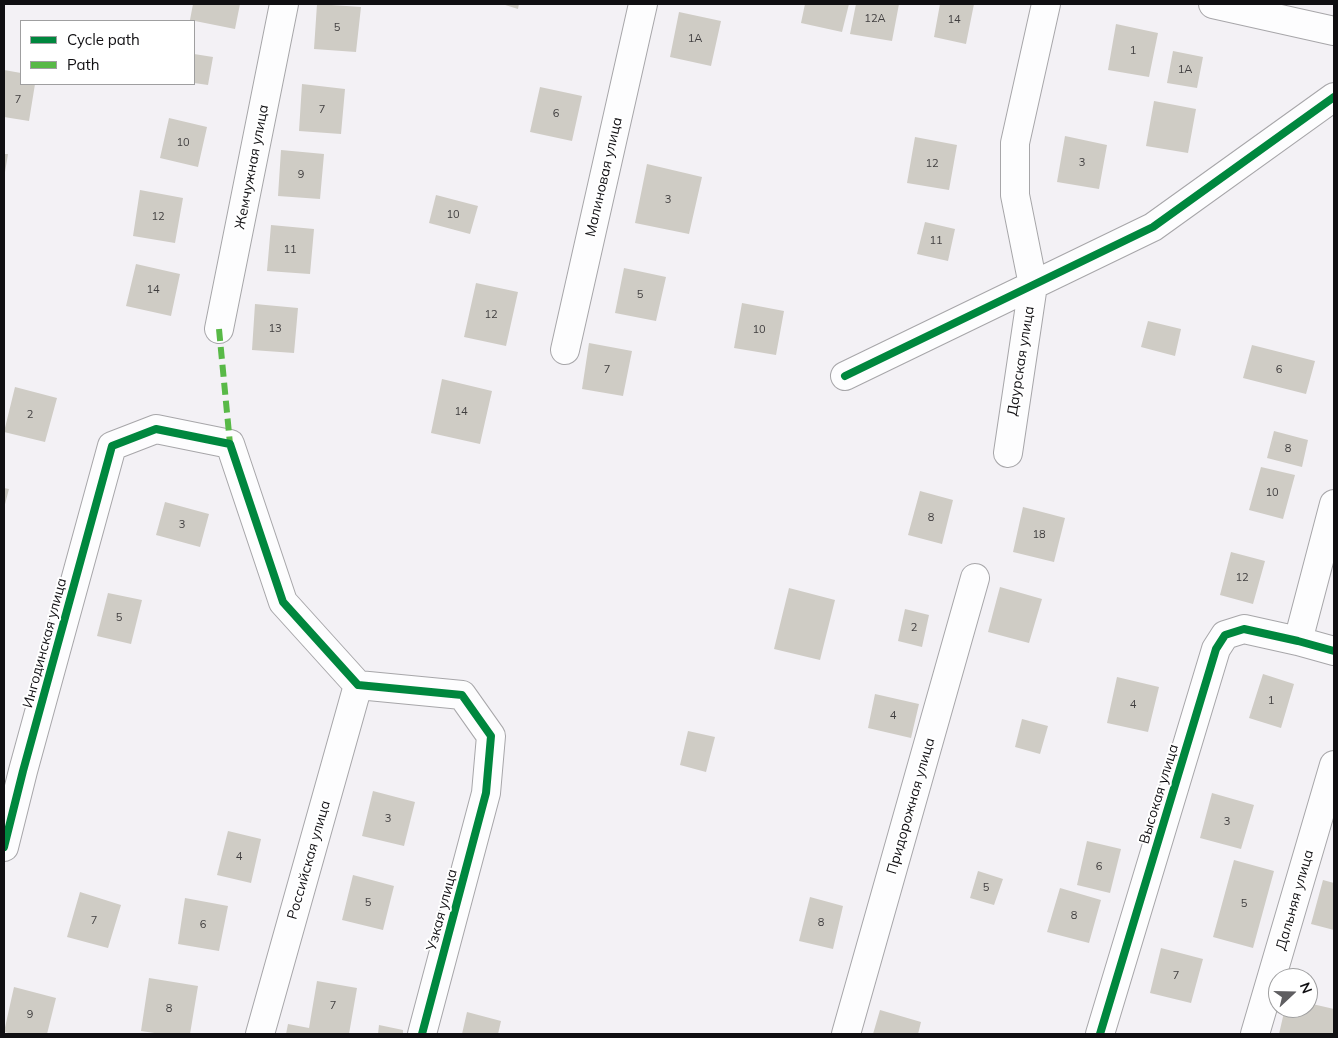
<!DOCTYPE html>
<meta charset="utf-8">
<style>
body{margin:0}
#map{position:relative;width:1338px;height:1038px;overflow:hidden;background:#f3f1f5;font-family:Mulish,sans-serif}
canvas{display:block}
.frame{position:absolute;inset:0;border:5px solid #100f12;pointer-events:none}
.legend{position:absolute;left:20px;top:20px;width:175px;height:65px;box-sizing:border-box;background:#fff;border:1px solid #9f9fa0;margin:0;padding:6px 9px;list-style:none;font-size:15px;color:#100f12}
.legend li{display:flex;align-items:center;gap:10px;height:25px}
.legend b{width:25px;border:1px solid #9f9fa0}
.north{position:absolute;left:1268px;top:968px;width:50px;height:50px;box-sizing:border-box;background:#fff;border:1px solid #9f9fa0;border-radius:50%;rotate:69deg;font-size:14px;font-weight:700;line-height:20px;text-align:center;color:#100f12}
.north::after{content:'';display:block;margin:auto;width:18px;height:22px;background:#5f5e61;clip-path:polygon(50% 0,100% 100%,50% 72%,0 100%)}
</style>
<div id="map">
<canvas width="1338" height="1038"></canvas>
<div class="frame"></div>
<ul class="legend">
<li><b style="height:6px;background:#00873e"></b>Cycle path</li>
<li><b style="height:6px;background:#58b947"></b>Path</li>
</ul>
<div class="north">N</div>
</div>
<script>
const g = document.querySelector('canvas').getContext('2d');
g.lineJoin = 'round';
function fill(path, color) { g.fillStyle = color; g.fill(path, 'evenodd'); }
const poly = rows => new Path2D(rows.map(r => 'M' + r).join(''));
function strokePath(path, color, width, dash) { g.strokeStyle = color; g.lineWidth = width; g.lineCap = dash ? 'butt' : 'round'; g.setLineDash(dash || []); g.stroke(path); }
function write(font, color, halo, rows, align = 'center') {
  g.font = font + ' Mulish,sans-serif'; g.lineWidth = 4; g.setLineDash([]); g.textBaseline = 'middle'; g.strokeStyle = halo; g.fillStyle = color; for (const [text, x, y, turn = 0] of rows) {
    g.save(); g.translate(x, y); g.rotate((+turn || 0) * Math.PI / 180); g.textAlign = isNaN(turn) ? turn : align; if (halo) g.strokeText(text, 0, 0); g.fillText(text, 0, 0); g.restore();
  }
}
const building = poly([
 [193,4,240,4,235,29,190,20],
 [317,4,361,7,356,52,314,49],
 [502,4,519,4,518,9],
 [805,4,849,4,842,32,801,23],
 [856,4,899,4,892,41,850,34],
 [940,4,974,4,966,44,934,37],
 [679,12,721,21,711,66,670,57],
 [1116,24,1158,33,1149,77,1108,70],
 [1173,51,1203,57,1197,88,1167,83],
 [194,54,213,57,208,85,194,83],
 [4,70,21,73,21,84,35,84,29,121,4,117],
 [302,84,345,89,341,134,299,131],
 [540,87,582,96,572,141,530,132],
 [1154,101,1196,109,1188,153,1146,146],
 [169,118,207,127,198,167,160,158],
 [1065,136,1107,145,1099,189,1057,182],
 [915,137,957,145,949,190,907,183],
 [281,150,324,154,320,199,278,196],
 [4,154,8,154,5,172,4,171],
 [647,164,702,177,689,234,635,223],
 [140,190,183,198,175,243,133,236],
 [436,195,478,206,470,234,429,223],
 [925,222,955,229,948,261,917,254],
 [271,225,314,229,310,274,267,271],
 [136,264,180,274,171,316,126,306],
 [624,268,666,277,656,321,615,313],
 [476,283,518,292,506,346,464,337],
 [742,303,784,311,776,355,734,348],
 [255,304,298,308,294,353,252,350],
 [1148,321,1181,329,1175,356,1141,347],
 [589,343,632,351,623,396,582,389],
 [1252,345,1315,361,1306,394,1243,378],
 [442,379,492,391,480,444,431,433],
 [15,387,57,398,45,442,4,432],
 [1274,431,1308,440,1302,467,1267,458],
 [1261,467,1295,475,1283,519,1249,510],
 [4,488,9,489,4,508],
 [920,491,953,500,942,544,908,535],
 [165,502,209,514,200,547,156,535],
 [1023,507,1065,518,1054,562,1013,552],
 [1231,552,1265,561,1253,604,1220,595],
 [1000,587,1042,599,1029,643,988,632],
 [789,588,835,600,820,660,774,649],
 [108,593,142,600,131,644,97,636],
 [905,609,929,615,922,647,898,641],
 [1263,674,1294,684,1281,728,1249,718],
 [1117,677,1159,687,1148,732,1107,723],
 [875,694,919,704,911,738,868,728],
 [1022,719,1048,726,1040,754,1015,747],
 [688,731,715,737,706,772,680,765],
 [373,791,415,802,404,846,362,836],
 [1212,793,1254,805,1241,849,1200,838],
 [228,831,261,839,251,883,217,875],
 [1087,841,1121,849,1110,893,1077,885],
 [1234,860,1274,871,1253,948,1213,937],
 [978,871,1003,879,994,905,970,898],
 [353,875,394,886,383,930,342,920],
 [1323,880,1334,883,1334,930,1311,924],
 [1060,888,1101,900,1089,943,1047,932],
 [80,892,121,905,108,948,67,937],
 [810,897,843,906,833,949,799,941],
 [185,898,228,906,219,951,178,944],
 [1161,948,1203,959,1191,1003,1150,993],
 [149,978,198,986,190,1034,161,1034,141,1031],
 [317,981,357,988,349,1034,286,1034,288,1024,309,1028],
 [14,987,56,998,47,1034,12,1034,4,1032],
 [1308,1003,1334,1009,1334,1034,1279,1034,1285,1008,1308,1008],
 [880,1010,921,1022,918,1034,873,1034],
 [467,1012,501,1021,498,1034,462,1034],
 [379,1025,403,1030,403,1034,378,1034]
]);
const minor = poly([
 [1213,4,1334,31],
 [219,329,284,4],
 [565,350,643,4],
 [845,376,1153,227,1334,97],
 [1008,453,1033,285,1015,195,1015,143,1046,4],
 [1298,641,1334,504],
 [4,847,23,771,112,446,156,429,230,444,283,602,358,685,462,695,491,736,486,793,422,1034],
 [260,1034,358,685],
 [846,1034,975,578],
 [1100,1034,1216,649,1225,635,1244,629,1298,641,1334,651],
 [1255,1034,1334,765]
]);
const quiet = poly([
 [219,329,230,444]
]);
const cycleway = poly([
 [845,376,1153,227,1334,97],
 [4,847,23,771,112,446,156,429,230,444,283,602,358,685,462,695,491,736,486,793,422,1034],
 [1100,1034,1216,649,1225,635,1244,629,1298,641,1334,651]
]);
const numberNames = [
 ["12А",875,19],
 ["14",954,20],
 ["5",337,28],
 ["1А",695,39],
 ["1",1133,51],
 ["1А",1185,70],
 ["7",18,100],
 ["7",322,110],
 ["6",556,114],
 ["10",183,143],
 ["3",1082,163],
 ["12",932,164],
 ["9",301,175],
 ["3",668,200],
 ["10",453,215],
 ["12",158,217],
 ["11",936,241],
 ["11",290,250],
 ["14",153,290],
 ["5",640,295],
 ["12",491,315],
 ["13",275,329],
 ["10",759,330],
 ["7",607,370],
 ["6",1279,370],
 ["14",461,412],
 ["2",30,415],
 ["8",1288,449],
 ["10",1272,493],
 ["8",931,518],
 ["3",182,525],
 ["18",1039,535],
 ["12",1242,578],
 ["5",119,618],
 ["2",914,628],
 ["1",1271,701],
 ["4",1133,705],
 ["4",893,716],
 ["3",388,819],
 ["3",1227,822],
 ["4",239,857],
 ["6",1099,867],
 ["5",986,888],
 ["5",368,903],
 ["5",1244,904],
 ["8",1074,916],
 ["7",94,921],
 ["8",821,923],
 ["6",203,925],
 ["7",1176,976],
 ["7",333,1006],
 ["8",169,1009],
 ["9",30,1015]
];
const streetNames = [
 ["Жемчужная улица",252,167,-79],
 ["Малиновая улица",604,177,-77],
 ["Даурская улица",1021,361,-81],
 ["Ингодинская улица",45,643,-75],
 ["Высокая улица",1159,794,-73],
 ["Придорожная улица",911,806,-74],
 ["Российская улица",309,860,-74],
 ["Дальняя улица",1295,900,-74],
 ["Узкая улица",442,910,-75]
];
fill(building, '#cfccc5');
strokePath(minor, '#a7a6a9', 30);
strokePath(minor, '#fdfdfe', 28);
strokePath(quiet, '#58b947', 6, [12, 6]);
strokePath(cycleway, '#00873e', 8);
write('11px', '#403e3f', null, numberNames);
write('14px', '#100f12', '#fff', streetNames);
</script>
